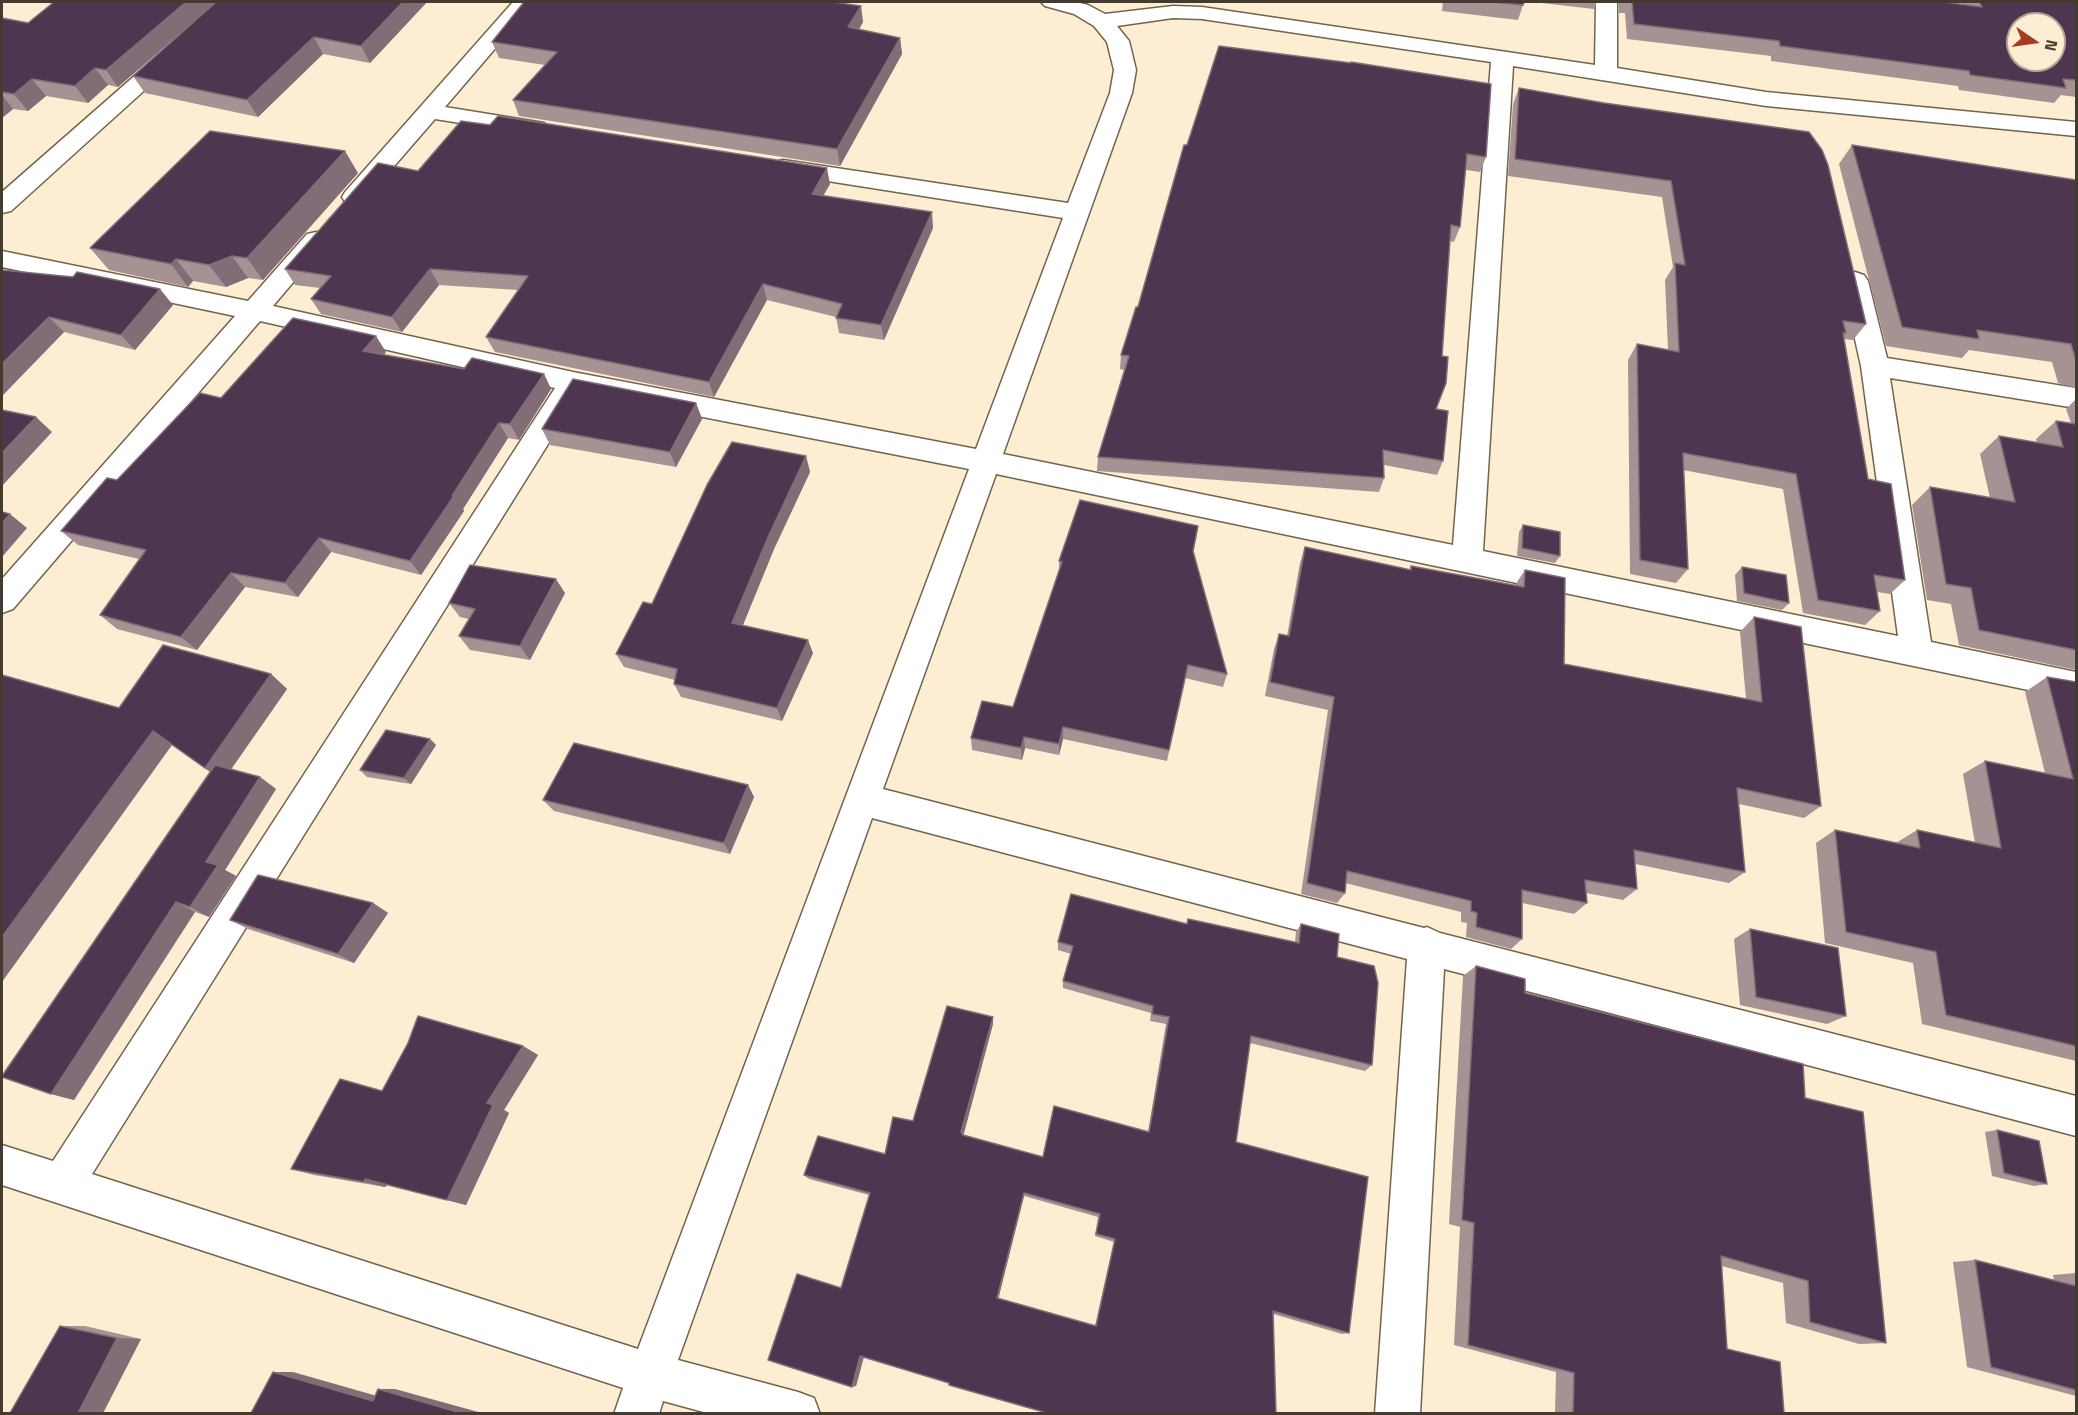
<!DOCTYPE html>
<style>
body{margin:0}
#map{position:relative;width:2078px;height:1415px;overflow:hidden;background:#fdeed3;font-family:"Titillium Web",sans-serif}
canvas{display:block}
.frame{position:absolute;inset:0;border:3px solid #413b30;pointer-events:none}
.north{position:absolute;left:2006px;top:12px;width:60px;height:60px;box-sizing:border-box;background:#fdeed3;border:2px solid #b2a692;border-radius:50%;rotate:103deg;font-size:16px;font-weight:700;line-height:24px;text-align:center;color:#413b30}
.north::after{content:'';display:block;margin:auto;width:21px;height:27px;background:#a43d1d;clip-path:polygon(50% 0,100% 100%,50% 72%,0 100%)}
</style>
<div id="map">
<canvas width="2078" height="1415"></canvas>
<div class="frame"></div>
<div class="north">N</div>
</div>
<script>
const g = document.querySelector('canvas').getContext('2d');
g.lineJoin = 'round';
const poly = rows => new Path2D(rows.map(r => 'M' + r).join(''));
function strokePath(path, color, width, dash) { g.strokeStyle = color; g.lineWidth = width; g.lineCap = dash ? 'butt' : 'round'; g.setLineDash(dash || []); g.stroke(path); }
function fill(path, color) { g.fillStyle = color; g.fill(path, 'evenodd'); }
const minor = poly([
 [219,2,242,2,11,211,2,213,2,192,219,2],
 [513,2,535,2,445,107,544,123,548,128,544,133,536,135,435,119,363,202,354,205,345,202,342,197,345,192,513,2],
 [1041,2,1076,2,1088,5,1105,14,1173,6,1202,7,1595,65,1596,2,1617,2,1617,68,1766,92,2076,122,2076,136,1766,106,1513,66,1483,551,1898,636,1861,366,1842,281,1846,275,1855,272,1864,275,1868,281,1887,358,2076,388,2076,408,1890,378,1931,642,2076,672,2076,700,996,474,883,789,1424,928,1427,927,1440,933,2076,1096,2076,1136,1444,969,1420,1414,1375,1414,1407,959,872,818,678,1360,798,1392,814,1398,820,1414,711,1414,663,1401,659,1414,614,1414,623,1388,2,1185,2,1145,53,1161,555,388,260,321,13,609,2,613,2,579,235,316,2,267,2,251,248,301,307,234,316,232,325,234,329,240,273,306,573,372,976,449,1063,218,783,174,775,172,771,167,775,162,783,160,1068,203,1110,93,1114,70,1107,42,1094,26,1074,14,1045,6,1041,2],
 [1173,18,1202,19,1491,62,1453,545,1003,454,1132,93,1136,70,1129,41,1117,26,1173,18],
 [580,393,969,469,638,1349,92,1174,580,393]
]);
const wall = poly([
 [54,2,214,2,215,3,118,87,108,85,88,103,46,96,28,111,13,109,2,118,2,18,28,23],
 [216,2,427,2,370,63,323,54,258,117,145,93,133,76],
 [1443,2,1524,2,1518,20,1442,11],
 [1533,2,1597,2,1594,9],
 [1619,2,1944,2,1962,4,1961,2,2076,2,2076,97,2061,95,2054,103,1959,90,1958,86,1771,61,1771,56,1627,39,1625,13,1619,13],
 [863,22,859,30,900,38,902,54,840,166,519,116,513,100,545,65,499,58,492,42],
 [1219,46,1486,157,1480,172,1466,170,1460,227,1454,242,1450,241,1436,409,1443,461,1437,475,1384,465,1384,478,1379,492,1097,471,1098,457,1124,370,1120,369,1121,355,1138,307,1187,145,1191,133],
 [1519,88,1604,103,1866,324,1853,340,1844,339,1868,479,1905,580,1890,594,1877,592,1880,611,1865,625,1803,613,1783,489,1683,470,1688,569,1676,583,1630,574,1628,360,1637,344,1668,350,1665,280,1673,267,1662,197,1508,176,1513,104],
 [1852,145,2076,180,2076,388,2058,383,2052,362,1969,350,1962,358,1886,346,1839,164],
 [418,171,830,184,823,196,933,228,884,340,839,333,836,317,767,300,714,397,495,352,486,337,518,290,439,285,402,332,321,314,311,299,320,288,295,285,285,269],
 [358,173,263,280,248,278,226,287,193,281,188,287,109,270,90,248],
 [2,270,73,277,173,305,135,350,64,332,2,396],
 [386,352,383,355,464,369,544,374,551,389,519,440,508,438,463,509,464,511,421,575,331,552,298,597,245,587,197,650,117,629,100,615,139,559,78,545,61,531,117,480,221,398],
 [2076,399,2076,670,1959,645,1951,604,1927,600,1912,505,1930,487,1990,498,1980,454,1999,436,2037,443,2036,439,2056,421,2071,423,2066,409],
 [696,403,702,419,676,467,550,445,542,429],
 [806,456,810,472,774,549,743,625,813,653,782,721,681,697,674,684,675,680,624,667,616,654,652,604],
 [1523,525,1560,556,1555,563,1517,556,1519,532],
 [1305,547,1410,570,1411,566,1515,585,1525,570,1564,664,1746,699,1740,632,1754,617,1821,806,1804,818,1739,804,1745,872,1729,883,1635,864,1637,889,1623,900,1586,893,1587,903,1574,914,1522,903,1522,939,1511,949,1466,937,1467,923,1461,922,1461,912,1345,883,1345,893,1337,903,1301,894,1328,710,1265,696,1274,649,1279,634,1287,636,1300,563],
 [1193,551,1227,674,1223,687,1185,678,1167,761,1063,739,1059,755,1025,748,1022,760,972,750,971,738,1013,707,1059,571,1059,561],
 [1742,567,1789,603,1782,610,1737,601,1735,575],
 [565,593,530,660,470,650,459,636,469,619,460,617,449,603],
 [271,674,287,689,231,769,260,777,276,789,225,870,236,876,209,917,195,912,74,1100,51,1094,210,772,119,708],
 [2047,677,2076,682,2076,1061,1922,1024,1913,963,1825,943,1816,843,1835,830,1896,843,1917,830,1975,843,1963,774,1985,761,2045,773,2025,692],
 [430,739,436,745,411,784,367,777,360,770],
 [748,785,754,797,730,854,554,811,543,800],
 [373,903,388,913,354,963,248,929,230,920],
 [1188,919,1295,942,1296,932,1301,924,1337,957,1372,1065,1365,1071,1250,1043,1236,1142,1349,1333,1342,1334,1273,1314,949,1383,864,1357,856,1386,841,1288,869,1195,809,1179,804,1175,885,1154,993,1024,963,1135,1043,1157,1148,1132,1166,1024,1150,1021,1151,1013,1063,988,1063,981,1071,954,1058,950,1058,942,1186,924],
 [1024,1196,1098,1217,1095,1236,1114,1242,1095,1326,998,1299],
 [1750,929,1846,1016,1827,1024,1740,1005,1734,939],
 [1476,966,1525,993,1805,1098,1886,1343,1859,1344,1786,1323,1783,1283,1722,1266,1727,1349,1784,1413,1555,1413,1556,1372,1454,1345,1460,1227,1449,1224,1463,976],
 [523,1046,538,1055,504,1110,509,1113,466,1205,387,1185,385,1187,314,1175,291,1169,382,1091],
 [1997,1130,2047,1184,2034,1186,1992,1176,1985,1132],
 [1975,1260,2054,1280,2053,1275,2076,1273,2076,1401,2076,1396,1967,1367,1953,1262],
 [60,1326,85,1326,141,1339,103,1413]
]);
const shadedWall = poly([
 [186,2,214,2,215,3,118,87,106,70],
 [403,2,427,2,370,63,361,46],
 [861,6,863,22,850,44,848,27],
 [314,37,323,54,258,117,247,100],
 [900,38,902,54,840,166,837,149],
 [95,68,108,85,88,103,75,86],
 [32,79,46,96,28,111,14,94],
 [2,95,13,109,2,118],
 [345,151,358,173,263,280,247,258],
 [827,168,830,184,815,210,812,194],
 [932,212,933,228,884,340,881,325],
 [232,256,248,278,226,287,209,265],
 [176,259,193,281,188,287,171,264],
 [430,269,439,285,402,332,392,317],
 [763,284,767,300,714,397,709,382],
 [160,289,173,305,135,350,121,335],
 [49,317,64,332,2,396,2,364],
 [376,336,386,352,374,367,363,351],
 [544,374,551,389,519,440,510,424],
 [696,403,702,419,676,467,670,452],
 [36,417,52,432,2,486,2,453],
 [499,423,508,438,463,509,464,511,421,575,410,561],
 [806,456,810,472,774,549,738,637,732,623,769,535],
 [10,514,27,528,2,557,2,523],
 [319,538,331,552,298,597,285,583],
 [231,573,245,587,197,650,181,637],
 [556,579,565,593,530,660,520,646],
 [808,640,813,653,782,721,777,708],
 [271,674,287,689,223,781,205,768],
 [1063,727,1063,739,1059,755,1059,744],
 [153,731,172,745,2,982,2,937],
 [1024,737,1025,748,1022,760,1021,748],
 [430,739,436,745,411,784,404,778],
 [260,777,276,789,225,870,236,876,209,917,190,907,206,862],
 [748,785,754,797,730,854,724,843],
 [176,902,195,912,74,1100,51,1094],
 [373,903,388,913,354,963,338,954],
 [993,1017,993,1024,963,1137,961,1132],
 [523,1046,538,1055,504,1110,509,1113,466,1205,447,1200,487,1103],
 [365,1179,387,1185,385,1187,364,1182],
 [1024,1193,1024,1196,998,1300,997,1298],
 [117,1338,141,1339,103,1413,78,1413],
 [860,1356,864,1356,856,1386,852,1387],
 [273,1372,293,1372,391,1400,373,1401],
 [378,1389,395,1389,482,1413,461,1413]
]);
const building = poly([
 [54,2,186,2,106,70,95,68,75,86,32,79,14,94,2,92,2,18,28,23,54,2],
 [216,2,403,2,361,46,314,37,247,100,133,76,216,2],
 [524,2,833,2,861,6,848,27,900,38,837,149,513,100,557,52,492,42,524,2],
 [1492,2,1524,2,1523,5,1492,2],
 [1632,2,1944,2,1982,7,1979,2,2076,2,2076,80,2063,79,2066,88,1970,75,1969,71,1780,46,1779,41,1634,24,1632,2],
 [2018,24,2054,24,2054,60,2018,60,2018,24],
 [1219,46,1351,63,1351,62,1491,84,1486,157,1467,154,1460,227,1451,225,1442,356,1448,357,1446,383,1436,409,1448,411,1443,461,1383,450,1384,478,1098,457,1129,356,1121,355,1136,307,1138,307,1184,145,1187,145,1191,133,1219,46],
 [1519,88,1604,103,1809,132,1822,150,1828,165,1866,324,1843,321,1846,333,1843,333,1868,479,1891,484,1905,580,1874,575,1880,611,1818,600,1796,474,1683,453,1688,569,1640,560,1637,344,1679,352,1675,263,1685,265,1671,181,1515,159,1519,88],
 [498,116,827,168,812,194,932,212,881,325,836,318,842,304,763,284,709,382,486,337,528,276,430,269,392,317,311,299,331,276,285,269,378,163,418,171,461,121,490,125,498,116],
 [210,131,345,151,247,258,232,256,209,265,176,259,171,264,90,248,210,131],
 [1852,145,2076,180,2076,361,2071,344,1977,330,1979,339,1902,327,1852,145],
 [2,270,73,277,77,272,160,289,121,335,49,317,2,364,2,270],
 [293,318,376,336,363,351,464,369,472,358,544,374,510,424,499,423,452,496,454,496,410,561,319,538,285,583,231,573,181,637,100,615,146,550,61,531,107,478,117,480,200,393,221,398,293,318],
 [573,379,696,403,670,452,542,429,573,379],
 [2,410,36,417,2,453,2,410],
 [2056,421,2076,424,2076,650,1979,630,1971,588,1946,584,1930,487,2015,502,1999,436,2063,447,2056,421],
 [732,442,806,456,769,535,732,623,808,640,777,708,674,684,677,669,616,654,643,602,652,604,707,485,732,442],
 [1080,500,1198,526,1193,551,1227,674,1188,665,1169,750,1063,727,1059,744,1024,737,1021,748,971,738,982,701,1013,707,1062,562,1059,561,1080,500],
 [2,512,10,514,2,523,2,512],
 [1523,525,1560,532,1560,556,1522,548,1523,525],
 [1305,547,1411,570,1411,566,1524,587,1525,570,1565,578,1564,664,1762,702,1754,617,1801,627,1821,806,1737,788,1745,872,1634,850,1637,889,1585,880,1587,903,1522,890,1522,939,1476,927,1477,913,1471,911,1471,901,1347,871,1345,893,1307,883,1334,697,1270,682,1279,634,1289,636,1305,547],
 [470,565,556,579,520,646,459,636,475,609,449,603,470,565],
 [1742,567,1786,575,1789,603,1744,593,1742,567],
 [163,645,271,674,205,768,153,731,2,937,2,675,119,708,163,645],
 [2047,677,2076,682,2076,1046,1946,1015,1936,952,1846,932,1835,830,1920,848,1917,830,2001,848,1985,761,2073,779,2047,677],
 [386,730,430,739,404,778,360,770,386,730],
 [574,743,748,785,724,843,543,800,574,743],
 [215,765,260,777,206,862,218,865,190,907,176,902,51,1094,2,1077,2,1076,215,765],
 [258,875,373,903,338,954,230,920,258,875],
 [1071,894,1187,924,1188,919,1299,943,1301,924,1339,934,1337,957,1374,966,1378,983,1372,1065,1251,1036,1236,1142,1368,1177,1349,1333,1273,1311,1276,1413,1047,1413,949,1385,949,1383,860,1356,852,1387,768,1360,797,1274,841,1288,870,1193,804,1175,818,1136,885,1154,893,1117,913,1121,947,1006,993,1017,961,1132,963,1135,1043,1157,1054,1106,1149,1132,1169,1017,1152,1014,1153,1006,1063,981,1073,946,1058,942,1071,894],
 [1024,1193,1100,1214,1096,1234,1115,1239,1096,1326,997,1298,1024,1193],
 [1750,929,1838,948,1846,1016,1756,997,1750,929],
 [1476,966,1525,979,1525,993,1803,1064,1805,1098,1863,1112,1886,1343,1810,1322,1808,1281,1721,1256,1727,1349,1780,1362,1784,1413,1573,1413,1574,1373,1468,1345,1474,1223,1462,1220,1476,966],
 [418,1016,523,1046,487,1103,493,1105,447,1200,365,1179,364,1182,291,1169,340,1079,382,1091,408,1043,418,1016],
 [1997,1130,2039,1141,2047,1184,2004,1173,1997,1130],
 [1975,1260,2076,1286,2076,1390,1991,1367,1975,1260],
 [60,1326,117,1338,78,1413,10,1413,60,1326],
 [273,1372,373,1401,378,1389,461,1413,251,1413,273,1372]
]);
strokePath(minor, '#72644d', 3);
fill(minor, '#fff');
fill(wall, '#a69292');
fill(shadedWall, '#826d77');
fill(building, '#4e3650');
strokePath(building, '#826d77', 1.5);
</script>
